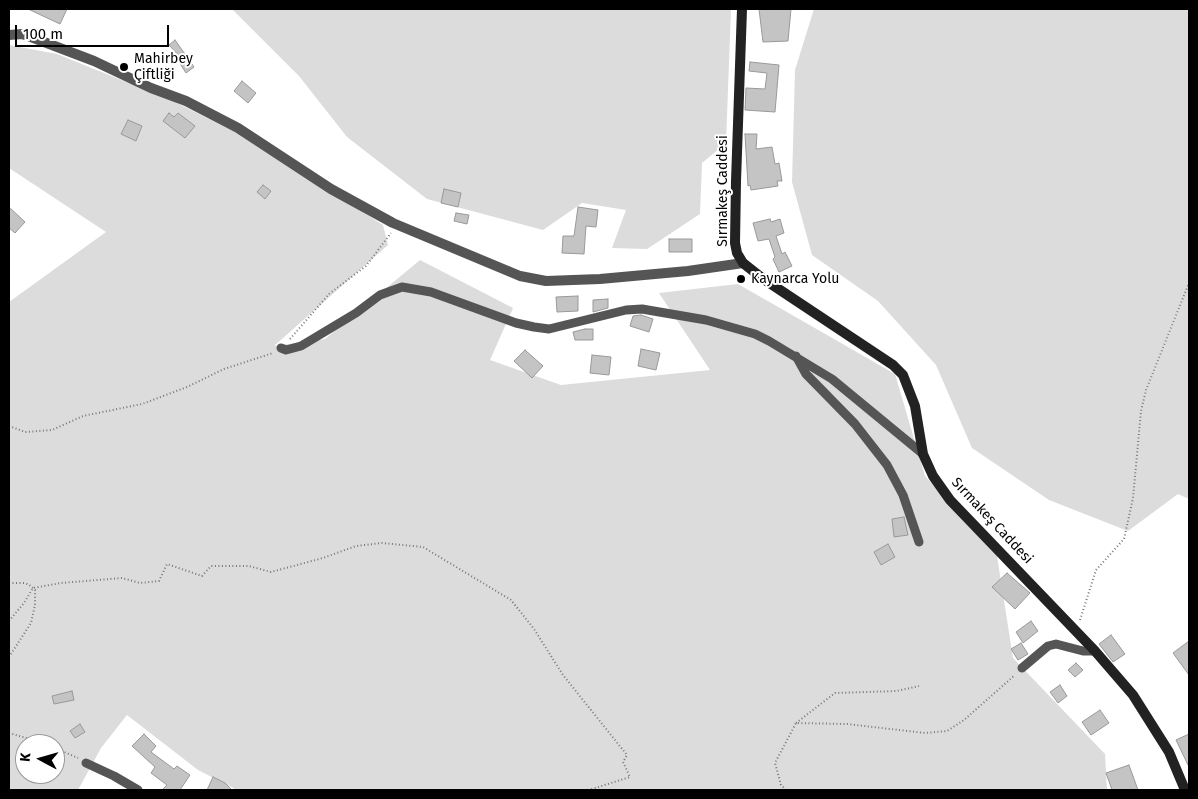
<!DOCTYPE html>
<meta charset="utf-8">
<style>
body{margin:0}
#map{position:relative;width:1198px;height:799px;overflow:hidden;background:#fff;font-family:"Fira Sans",sans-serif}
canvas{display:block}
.frame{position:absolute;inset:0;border:10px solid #000;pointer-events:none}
.north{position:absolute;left:15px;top:734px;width:50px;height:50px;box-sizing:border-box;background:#fff;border:1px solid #999;border-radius:50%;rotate:276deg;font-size:14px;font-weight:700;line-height:20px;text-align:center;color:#000}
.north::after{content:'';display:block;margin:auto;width:18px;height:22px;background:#000;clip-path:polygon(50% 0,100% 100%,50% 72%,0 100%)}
.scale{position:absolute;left:15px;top:25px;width:154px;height:22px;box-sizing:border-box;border:2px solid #000;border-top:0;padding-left:6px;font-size:15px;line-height:18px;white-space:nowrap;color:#000;-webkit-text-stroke:4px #fff;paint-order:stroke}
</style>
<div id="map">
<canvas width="1198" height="799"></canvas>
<div class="frame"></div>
<div class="north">K</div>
<div class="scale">100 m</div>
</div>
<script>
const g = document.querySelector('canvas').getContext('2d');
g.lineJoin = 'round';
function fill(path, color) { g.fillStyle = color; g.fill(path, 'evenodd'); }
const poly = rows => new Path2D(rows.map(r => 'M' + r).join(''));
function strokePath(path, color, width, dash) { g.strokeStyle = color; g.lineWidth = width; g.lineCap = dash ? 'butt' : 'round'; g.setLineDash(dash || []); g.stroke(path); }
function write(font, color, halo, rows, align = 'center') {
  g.font = font + ' "Fira Sans",sans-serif'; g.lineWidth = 4; g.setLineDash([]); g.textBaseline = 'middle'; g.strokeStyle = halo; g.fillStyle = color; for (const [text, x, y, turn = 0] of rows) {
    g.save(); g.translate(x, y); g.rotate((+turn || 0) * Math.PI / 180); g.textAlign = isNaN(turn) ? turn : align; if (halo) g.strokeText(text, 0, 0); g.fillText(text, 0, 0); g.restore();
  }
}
const green = poly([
 [232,9,731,9,726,143,702,163,700,214,647,249,612,248,626,210,582,203,543,230,427,199,347,137,299,76],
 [814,9,1189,9,1189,499,1178,494,1128,531,1049,500,972,448,936,365,878,301,812,255,792,182,795,70],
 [9,45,57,54,171,100,245,137,383,225,388,245,274,346,325,339,420,260,513,308,490,360,561,385,710,370,659,293,738,284,895,374,925,476,997,556,1013,658,1105,754,1107,790,237,790,198,770,127,715,101,748,78,790,9,790,9,302,106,232,9,168],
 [25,744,55,744,55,774,25,774]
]);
const building = poly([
 [28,9,67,9,60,24,28,9],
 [759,9,791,9,788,41,763,42,759,9],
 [175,40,194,67,186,73,179,62,183,60,169,45,175,40],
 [750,62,779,65,775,112,745,110,746,88,765,89,767,73,749,71,750,62],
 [242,81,256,93,248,103,234,91,242,81],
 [169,113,174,117,178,113,195,126,185,138,163,121,169,113],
 [128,120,142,126,136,141,121,134,128,120],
 [745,134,757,134,756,149,772,147,775,164,779,163,782,181,777,181,778,186,751,190,750,185,748,186,745,134],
 [263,185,271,191,265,199,257,192,263,185],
 [444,189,461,193,458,207,441,203,444,189],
 [9,207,25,222,15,233,9,228,9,207],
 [578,207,598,210,596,227,586,226,584,254,562,253,563,236,574,236,578,207],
 [456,213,469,215,467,224,454,221,456,213],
 [770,219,771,222,780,219,784,233,776,236,782,254,785,252,792,266,779,272,773,259,775,257,769,239,758,241,753,223,770,219],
 [669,239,692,239,692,252,669,252,669,239],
 [578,296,578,311,557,312,556,297,578,296],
 [608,299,608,308,593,312,593,300,608,299],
 [641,315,653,319,649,332,630,326,633,316,641,315],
 [585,329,593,329,593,340,575,340,573,332,585,329],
 [641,349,660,353,656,370,638,366,641,349],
 [525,350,543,366,532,378,514,361,525,350],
 [592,355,611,357,609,375,590,373,592,355],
 [904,517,908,535,894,537,892,519,904,517],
 [888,544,895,557,881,565,874,552,888,544],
 [1007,573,1030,593,1015,609,992,587,1007,573],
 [1031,621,1038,631,1023,643,1016,632,1031,621],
 [1111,635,1125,654,1113,662,1099,644,1111,635],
 [1189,641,1189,675,1173,653,1189,641],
 [1021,643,1028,654,1018,660,1011,649,1021,643],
 [1076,663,1083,670,1075,677,1068,670,1076,663],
 [1060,685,1067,696,1058,703,1050,692,1060,685],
 [72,691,74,700,54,704,52,696,72,691],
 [1100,710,1109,723,1091,735,1082,722,1100,710],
 [80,724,85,732,75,738,70,731,80,724],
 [144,734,156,746,151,752,174,769,177,766,190,775,180,790,162,790,167,785,151,773,155,767,132,746,144,734],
 [1189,734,1189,767,1176,740,1189,734],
 [1129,765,1138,790,1112,790,1106,773,1129,765],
 [213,777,225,783,232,790,207,790,213,777]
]);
const path = poly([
 [290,339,329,294,366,266,391,233],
 [9,426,25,432,52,430,83,416,142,404,187,387,224,369,273,353],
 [9,583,25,583,31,586,35,590,35,605,31,623,9,657],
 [1080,620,1096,570,1124,539,1133,498,1141,411,1146,390,1189,283],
 [9,621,24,603,33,588,61,583,122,578,140,583,159,581,167,564,202,576,211,566,249,566,271,572,323,558,356,546,382,543,423,547,511,600,534,629,563,675,627,755,623,762,630,777,589,790],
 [796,723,835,693,897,691,919,686],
 [9,733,47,744],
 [55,748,78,758],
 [786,790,781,785,775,763,796,723,847,724,925,733,947,731,964,720,1015,675]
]);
const minor = poly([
 [281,348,286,350,301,346,356,313,380,295,402,287,431,292,516,323,534,327,549,329,626,310,642,309,706,320,755,334,769,341,832,379,923,454],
 [796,356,806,374,855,424,887,465,903,495,919,542],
 [1022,668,1048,646,1056,644,1083,651,1095,651],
 [86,763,114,776,138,790]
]);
const tertiary = poly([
 [9,35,22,34,31,37,94,61,151,88,186,101,238,128,331,189,393,223,520,276,546,281,600,279,688,271,743,263]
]);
const secondary = poly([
 [742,9,736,181,735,243,737,253,743,263,762,278,893,365,903,375,915,406,923,454,933,476,950,500,1095,651,1133,695,1169,752,1185,790]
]);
const markers = [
 [124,67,5,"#000"],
 [741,279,5,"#000"]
];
const poiNames = [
 ["Mahirbey",134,59],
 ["Çiftliği",134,75],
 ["Kaynarca Yolu",751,279]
];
const streetNames = [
 ["Sırmakeş Caddesi",723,191,-90],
 ["Sırmakeş Caddesi",992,521,47]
];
fill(green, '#dcdcdc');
fill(building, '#c4c4c4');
strokePath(building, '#999', 1);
strokePath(path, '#777', 2, [1, 2.5]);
strokePath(minor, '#555', 9);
strokePath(tertiary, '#555', 10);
strokePath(secondary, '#222', 10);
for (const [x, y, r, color] of markers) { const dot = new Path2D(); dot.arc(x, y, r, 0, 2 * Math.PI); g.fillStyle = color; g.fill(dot); strokePath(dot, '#fff', 2); }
write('14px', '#000', '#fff', poiNames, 'left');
write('14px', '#000', '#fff', streetNames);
</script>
